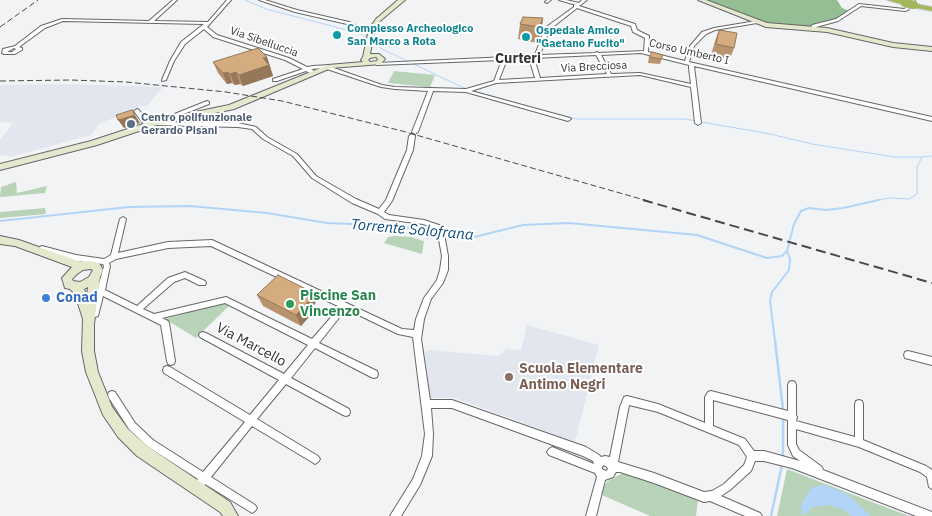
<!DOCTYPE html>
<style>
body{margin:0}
canvas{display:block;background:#f2f3f5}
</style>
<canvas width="932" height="516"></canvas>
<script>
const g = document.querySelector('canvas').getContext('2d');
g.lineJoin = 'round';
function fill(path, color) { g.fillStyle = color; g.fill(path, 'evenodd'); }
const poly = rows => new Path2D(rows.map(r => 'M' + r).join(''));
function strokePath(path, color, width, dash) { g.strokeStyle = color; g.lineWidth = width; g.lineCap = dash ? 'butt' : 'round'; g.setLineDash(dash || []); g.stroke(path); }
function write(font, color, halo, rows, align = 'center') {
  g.font = font + ' "IBM Plex Sans",sans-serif'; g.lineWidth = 4; g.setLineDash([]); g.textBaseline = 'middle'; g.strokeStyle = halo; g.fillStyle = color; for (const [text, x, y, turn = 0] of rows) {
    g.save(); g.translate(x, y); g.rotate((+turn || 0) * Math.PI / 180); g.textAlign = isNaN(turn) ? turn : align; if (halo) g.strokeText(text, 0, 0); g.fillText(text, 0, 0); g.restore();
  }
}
const built = poly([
 [68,84,163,87,147,106,140,106,133,111,100,123,91,135,11,157,6,155,0,156,0,140,13,123,0,122,0,85],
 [527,325,599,345,575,442,455,398,430,398,424,353,428,350,498,356,507,349,521,350]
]);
const green = poly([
 [394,71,435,75,430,87,388,83],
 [16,182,17,193,47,186,45,193,0,197,1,187],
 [45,208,46,214,0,218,0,212],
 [395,236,411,237,424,241,422,254,384,243,388,237],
 [224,302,230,305,196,338,165,319],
 [787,469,872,502,909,516,777,516],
 [621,474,628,474,698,500,696,516,650,516,602,495,604,486,608,481]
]);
const forest = poly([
 [705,0,837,0,842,8,849,11,837,20,822,26,805,27,762,23]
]);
const water = poly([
 [825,485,847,494,871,516,852,516,844,510,829,505,812,507,806,515,802,514,801,504,810,490,813,487]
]);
const streamFar2 = poly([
 [245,0,266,9,359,33,372,40,380,48,464,88,516,103],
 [559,115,577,119,685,119,770,134,812,144,895,157,922,157],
 [873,201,889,198,909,199,917,194,917,167,922,157,932,156]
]);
const streamFar1 = poly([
 [0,221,129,207,190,206,267,213,327,223,397,226,438,232],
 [442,233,474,237,523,225,569,223,697,235,767,258,782,256,787,251,794,224,801,211,809,208,826,210,843,208,879,200],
 [775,341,770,301,772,292,789,270,790,259,787,251]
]);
const stream = poly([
 [775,340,783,410],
 [783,417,783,457],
 [771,516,782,465]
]);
const minor = poly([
 [173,0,177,0,154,21,208,22,227,0,231,0,207,27,217,35,289,58,307,67,313,66,330,65,332,66,331,67,382,85,395,87,466,89,494,81,502,60,377,65,375,64,377,63,529,56,531,55,535,55,545,28,574,7,574,5,576,5,559,0,566,0,579,3,582,0,587,0,579,6,635,24,637,30,649,36,648,52,685,61,690,46,702,32,714,28,756,21,757,21,757,23,715,30,706,34,694,46,689,62,932,117,932,121,694,66,701,123,698,125,695,123,691,87,640,75,496,83,471,91,570,118,571,119,568,121,466,92,433,91,418,132,415,134,412,132,428,91,395,89,381,87,324,68,311,69,314,71,314,73,310,73,306,71,277,81,273,81,273,79,303,69,285,60,213,37,204,29,185,44,174,61,166,80,162,81,162,80,170,61,181,42,204,24,63,21,45,28,19,47,22,48,22,50,15,54,4,54,2,53,3,49,15,46,41,26,62,19,149,21,173,0],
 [577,8,631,26,633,32,645,38,644,51,599,53,597,52,595,53,540,55,549,30,577,8],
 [14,48,16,49,12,52,7,52,14,48],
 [641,53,689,65,689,68,691,84,640,73,611,74,601,55,641,53],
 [596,55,607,74,540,78,534,58,596,55],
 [529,58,535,78,499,80,507,59,529,58],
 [259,0,265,0,297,10,349,22,372,33,368,34,347,24,295,12,259,0],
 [547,0,551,0,547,3,545,2,547,0],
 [911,0,915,0,908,10,905,11,861,6,838,21,816,27,815,30,811,29,812,25,836,19,859,4,904,9,906,8,911,0],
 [207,101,209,102,209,104,163,122,238,123,256,127,267,137,297,154,316,176,356,199,379,209,386,200,407,150,409,136,412,134,414,135,415,136,413,150,392,201,384,212,389,215,424,220,442,226,443,228,448,256,448,270,443,283,431,299,424,319,421,339,430,400,452,400,586,447,599,455,601,457,605,456,610,457,620,407,624,397,627,396,658,404,705,423,705,397,708,392,711,391,788,411,788,385,789,382,792,381,795,382,796,385,796,415,797,417,796,421,855,437,855,404,856,401,859,400,862,401,863,404,863,440,926,466,932,470,932,489,929,487,927,477,920,472,859,447,796,429,796,444,799,450,822,467,823,470,932,512,932,516,916,516,792,468,764,461,755,461,751,471,730,490,721,496,760,513,762,516,745,516,710,501,704,502,654,483,620,472,616,472,613,477,605,480,596,516,586,516,597,477,595,473,549,455,547,452,549,449,552,447,594,464,593,461,583,456,452,408,431,408,433,434,432,456,420,485,401,516,390,516,413,479,422,456,425,434,413,337,398,334,346,309,319,343,377,371,378,374,377,377,374,378,371,377,315,348,291,378,349,409,350,412,349,415,346,416,343,415,286,384,257,419,318,456,320,459,318,462,315,464,312,462,252,426,211,477,255,505,257,508,255,511,252,513,249,511,205,484,199,491,196,493,193,491,191,488,198,479,147,446,129,429,109,398,108,395,109,392,112,391,115,392,135,423,153,440,203,472,245,422,164,373,163,370,164,367,167,366,170,367,250,415,279,380,200,337,199,335,200,333,203,332,206,333,284,374,308,345,225,303,162,318,168,321,169,323,175,361,174,364,171,365,168,364,167,361,161,325,103,296,98,316,95,317,92,316,91,314,97,293,95,291,98,288,104,266,103,264,76,261,42,252,39,249,40,247,42,246,76,255,104,259,111,255,120,219,123,217,126,219,118,253,168,242,212,240,402,329,414,330,416,319,424,298,437,280,440,270,442,256,437,229,423,224,385,219,378,214,352,203,312,178,293,156,263,139,252,129,238,127,155,125,152,123,207,101],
 [211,246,340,307,312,339,226,297,154,314,143,309,174,282,185,278,199,285,205,285,206,283,205,281,185,272,168,278,137,306,105,290,110,266,109,263,116,259,168,248,211,246],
 [713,400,788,420,788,445,793,456,800,461,764,451,754,451,745,439,713,426,713,400],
 [629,405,658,412,739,445,747,457,744,465,724,484,712,491,704,492,654,473,618,462,629,405],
 [604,465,607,467,608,469,606,471,602,469,602,467,604,465],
 [137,109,139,110,149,124,149,126,145,126,134,111,137,109],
 [908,351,932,357,932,365,905,358,904,355,905,352,908,351]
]);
const secondary = poly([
 [398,0,405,0,380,21,375,29,370,54,379,54,384,58,385,59,381,64,331,68,234,109,157,125,97,145,0,170,0,164,91,141,152,121,229,105,328,65,363,62,361,60,363,57,369,29,376,19,398,0],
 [376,57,378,59,377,61,370,62,368,60,370,58,376,57],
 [698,0,706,0,767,23,827,28,893,43,932,47,932,51,893,47,827,32,766,27,698,0],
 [0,236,19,240,81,262,90,261,99,263,103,270,100,277,94,324,94,351,98,372,112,407,128,429,147,446,230,502,238,516,223,516,220,512,137,456,118,437,103,415,86,372,82,351,83,319,75,294,70,289,65,288,62,278,72,267,15,246,0,244,0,236],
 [90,269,93,270,89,277,80,282,73,281,72,279,77,274,83,270,90,269],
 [88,287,87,297,84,289,88,287]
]);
const motorway = poly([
 [887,0,901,0,909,3,905,5,887,0],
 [911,3,932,7,932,11,911,7,911,3]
]);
const railFar1 = poly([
 [0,27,38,0],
 [0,81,71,80,126,82,226,92,282,101,402,131,648,201]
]);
const rail = poly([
 [643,200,932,283]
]);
const motorwayBridge = poly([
 [905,3,914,5]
]);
const wall = poly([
 [543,18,541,33,537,43,518,39,520,24],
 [719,30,734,48,730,59,711,55,715,41],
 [663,55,660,64,648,63,649,57],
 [267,57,273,76,243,86,240,84,235,85,232,83,227,84,218,73,213,62],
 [257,295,316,302,314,305,315,310,301,326,263,306]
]);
const shadedWall = poly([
 [543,18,541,33,537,43,539,27],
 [267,57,273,76,243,86,239,75,263,58],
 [228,72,232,83,227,84,223,73],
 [236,72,240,84,235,85,230,74],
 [135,115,140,123,124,128,118,120],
 [312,292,316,302,314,305,315,310,301,326,296,315,307,297]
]);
const building = poly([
 [523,17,543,18,539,27,520,24,523,17],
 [719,30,737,33,734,48,716,44,719,30],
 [258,48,267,57,263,58,269,65,239,75,236,72,230,74,228,72,223,73,213,62,258,48],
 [652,52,663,55,661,59,649,57,652,52],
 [132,110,135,115,118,120,116,115,132,110],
 [278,275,312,292,307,297,311,299,296,315,257,295,278,275]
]);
const markers = [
 [337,35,5,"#0f9aa8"],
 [526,37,5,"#0f9aa8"],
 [131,124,5,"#5c6f8a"],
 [46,298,5,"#3f7fe0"],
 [290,304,5,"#2e9e5b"],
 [509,377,5,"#8d6e63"]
];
const farCulturenames = [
 ["Complesso Archeologico",347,29],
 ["San Marco a Rota",347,42],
 ["Ospedale Amico",536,31],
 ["\"Gaetano Fucito\"",536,44]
];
const farStreetnames = [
 ["Via Sibelluccia",264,42,19],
 ["Corso Umberto I",689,52,13],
 ["Via Brecciosa",594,67,-3]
];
const farServicenames = [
 ["Centro polifunzionale",141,118],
 ["Gerardo Pisani",141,131]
];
const farQuarternames = [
 ["Curteri",518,59]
];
const leisureNames = [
 ["Piscine San",300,296],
 ["Vincenzo",300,312]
];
const shopNames = [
 ["Conad",56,298]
];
const streetNames = [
 ["Via Marcello",251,345,28]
];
const educationNames = [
 ["Scuola Elementare",519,369],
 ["Antimo Negri",519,385]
];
const waterNames = [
 ["Torrente Solofrana",412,230,5]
];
fill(built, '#e2e6ef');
fill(green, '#b8d3b7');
fill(forest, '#94be93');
fill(water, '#b2d4f7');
strokePath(streamFar2, '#b2d4f7', 1);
strokePath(streamFar1, '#b2d4f7', 2);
strokePath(stream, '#b2d4f7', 2.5);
strokePath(minor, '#676769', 2);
strokePath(secondary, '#676769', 2);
strokePath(motorway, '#cecece', 2);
fill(minor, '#fff');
fill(secondary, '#e4e9ce');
fill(motorway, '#a4b75d');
strokePath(railFar1, '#48494a', 1, [6, 3]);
strokePath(rail, '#48494a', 2, [10, 5]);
strokePath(motorwayBridge, '#cecece', 9, []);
strokePath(motorwayBridge, '#a4b75d', 8);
fill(wall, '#b7936e');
fill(shadedWall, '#95785a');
fill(building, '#d5ab80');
strokePath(building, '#95785a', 1);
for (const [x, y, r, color] of markers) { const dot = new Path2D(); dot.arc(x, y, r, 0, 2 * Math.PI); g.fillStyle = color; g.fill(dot); strokePath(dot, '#fff', 2); }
write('bold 11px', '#0d838f', '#fff', farCulturenames, 'left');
write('11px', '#323233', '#fff', farStreetnames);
write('bold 11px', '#4e5e75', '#fff', farServicenames, 'left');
write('bold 14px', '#323233', '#fff', farQuarternames);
write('bold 14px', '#27864d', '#fff', leisureNames, 'left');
write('bold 14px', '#366cbe', '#fff', shopNames, 'left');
write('14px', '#323233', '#fff', streetNames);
write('bold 14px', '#785e54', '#fff', educationNames, 'left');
write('italic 15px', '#09497d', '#fff', waterNames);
</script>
